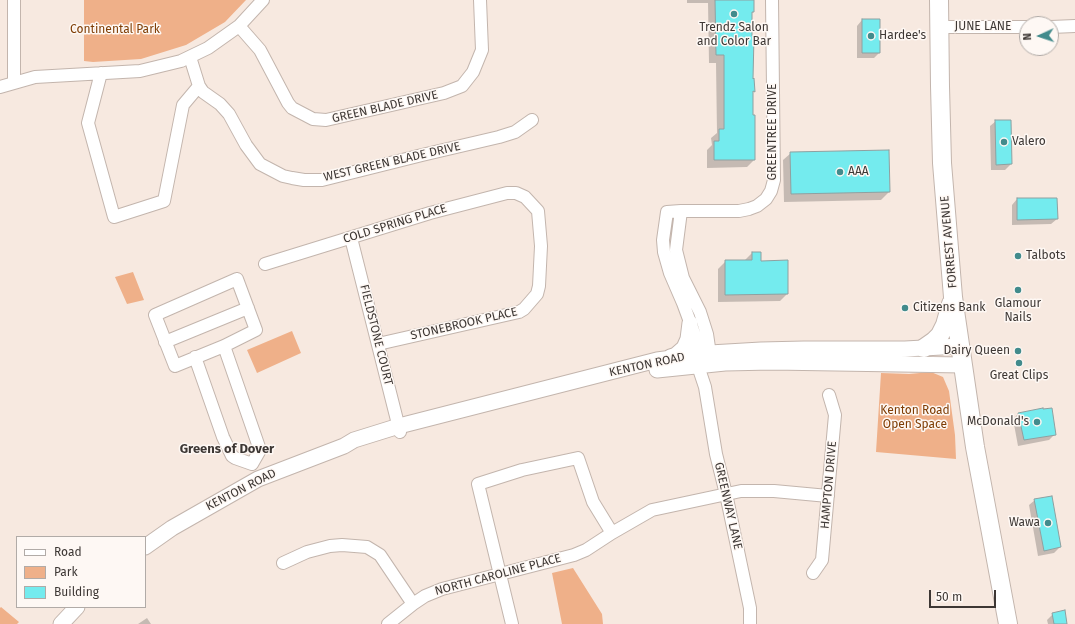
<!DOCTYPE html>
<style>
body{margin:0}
#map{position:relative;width:1075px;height:624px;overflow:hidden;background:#f7e9e0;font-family:"Fira Sans",sans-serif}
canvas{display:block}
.legend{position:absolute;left:16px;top:536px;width:130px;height:72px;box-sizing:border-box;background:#fef8f4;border:1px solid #b1aba7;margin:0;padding:5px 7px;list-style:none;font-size:12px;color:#3d3734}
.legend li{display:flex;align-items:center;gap:8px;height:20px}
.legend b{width:20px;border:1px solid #b1aba7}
.north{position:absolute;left:1019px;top:16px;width:40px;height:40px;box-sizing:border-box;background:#fef8f4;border:1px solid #b1aba7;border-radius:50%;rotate:267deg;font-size:11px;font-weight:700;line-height:16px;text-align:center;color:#3d3734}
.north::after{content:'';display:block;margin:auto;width:14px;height:18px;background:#428b8c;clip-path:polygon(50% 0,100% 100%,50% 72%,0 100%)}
.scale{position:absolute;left:929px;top:590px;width:67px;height:18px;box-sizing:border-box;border:2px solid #3d3734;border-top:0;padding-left:5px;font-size:12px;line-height:14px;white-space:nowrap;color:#3d3734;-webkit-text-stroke:3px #fef8f4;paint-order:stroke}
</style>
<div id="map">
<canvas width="1075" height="624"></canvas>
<ul class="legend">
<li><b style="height:5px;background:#fff"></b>Road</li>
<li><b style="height:11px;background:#efb089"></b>Park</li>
<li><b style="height:11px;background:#74ebee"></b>Building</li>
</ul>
<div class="north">N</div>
<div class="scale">50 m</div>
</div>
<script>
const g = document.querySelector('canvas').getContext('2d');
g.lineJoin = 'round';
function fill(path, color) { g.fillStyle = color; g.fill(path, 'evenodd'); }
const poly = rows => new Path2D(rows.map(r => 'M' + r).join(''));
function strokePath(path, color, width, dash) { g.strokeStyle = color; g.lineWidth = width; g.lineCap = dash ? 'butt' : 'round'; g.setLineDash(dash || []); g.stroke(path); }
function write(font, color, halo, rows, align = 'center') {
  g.font = font + ' "Fira Sans",sans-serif'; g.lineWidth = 3; g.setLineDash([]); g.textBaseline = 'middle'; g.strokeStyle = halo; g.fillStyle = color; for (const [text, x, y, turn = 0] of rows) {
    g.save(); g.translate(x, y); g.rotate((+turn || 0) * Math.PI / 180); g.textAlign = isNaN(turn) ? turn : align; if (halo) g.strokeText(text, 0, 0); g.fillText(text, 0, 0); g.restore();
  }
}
const green = poly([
 [84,0,246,0,225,22,186,45,141,59,93,62,84,61],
 [133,272,144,300,127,304,115,277],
 [292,331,301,353,257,373,247,350],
 [931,372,943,377,949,391,955,435,956,459,876,452,881,373,909,374],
 [573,568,602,614,603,624,562,624,552,573],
 [1,607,19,622,17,624,0,624,0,608]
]);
const shadow = poly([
 [687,0,753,0,753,12,751,14,754,160,747,167,707,168,707,150,712,145,711,138,717,133,716,63,709,63,708,3,687,3],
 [862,20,879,53,874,58,857,58,857,26],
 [996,121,1011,164,1005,170,991,170,990,126],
 [791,153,889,192,881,200,784,202,783,160],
 [1017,199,1057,219,1051,224,1012,225,1012,205],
 [752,253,760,253,760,262,787,294,780,301,718,302,718,269,726,261,744,261],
 [1019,413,1055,434,1049,440,1018,446,1013,419],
 [1035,500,1060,547,1054,553,1038,556,1029,505],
 [1053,614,1066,624,1048,624,1047,620],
 [147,618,151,624,138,624]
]);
const building = poly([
 [715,0,754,0,754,12,752,12,752,36,754,36,753,79,754,78,755,92,753,91,753,115,755,115,755,160,714,160,714,141,719,141,719,129,724,129,724,55,716,55,715,0],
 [862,19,880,19,880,53,862,53,862,19],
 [995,120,1011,120,1012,164,996,165,995,120],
 [889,150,890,192,791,194,790,152,889,150],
 [1017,198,1057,198,1058,219,1017,220,1017,198],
 [752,252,761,252,761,261,788,260,788,294,725,295,725,260,752,260,752,252],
 [1043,408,1043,409,1052,408,1056,435,1024,440,1018,413,1043,408],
 [1052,496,1061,547,1044,551,1034,499,1052,496],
 [1065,610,1067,624,1054,624,1052,613,1065,610]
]);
const minor = poly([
 [14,0,14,82],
 [239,26,260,50,288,103,292,108,313,119,326,120,444,93,462,86,473,72,482,50,480,0],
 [939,27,1027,27],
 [1051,27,1075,26],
 [190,57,199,86,203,92,220,104,229,114,246,145,260,164,283,176,292,178,304,180,322,180,422,155,499,137,515,132,532,120],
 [101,73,88,123,114,217,164,201,183,105,199,86],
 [0,87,35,77,140,71,181,61,208,48,239,26,263,0],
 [681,211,676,250,683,278,700,312,707,334,711,361],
 [351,238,400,432],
 [265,264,430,213,507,193,516,193,525,197,538,211,541,246,539,286,537,294,524,309,519,312,378,344],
 [237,279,256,330,224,346,175,366,155,315,237,279],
 [165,342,248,308],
 [224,346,260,450,252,464],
 [195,357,223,437,232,456,235,458,252,464],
 [283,563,307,552,330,546,342,545,367,547,380,555,413,604],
 [813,573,822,560,835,415,829,395],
 [388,624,413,604,425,596,442,589,574,555,586,550,612,533,652,510,741,491,774,491,828,496],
 [512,624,478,484,522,470,578,458,593,502,612,533],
 [750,624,750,608,726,494,716,454,705,387,698,366,697,341,683,303,670,273,664,252,663,240,667,212,681,211,739,211,749,209,757,206,766,199,771,191,774,180,772,0]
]);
const major = poly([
 [670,357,676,355,684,348,688,339,690,323],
 [657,370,725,363,772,362,963,365],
 [145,547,172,528,258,479,344,446,354,440,399,426,657,360,710,353,761,350,804,349,905,349,960,346],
 [61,624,77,607]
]);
const highway = poly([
 [939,0,940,86,942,163,953,297,975,447,1008,624],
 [924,348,934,341,940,335,945,325,951,304]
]);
const markers = [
 [734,14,4,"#428b8c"],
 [871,36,4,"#428b8c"],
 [1004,142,4,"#428b8c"],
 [840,172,4,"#428b8c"],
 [1018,256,4,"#428b8c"],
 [1018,290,4,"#428b8c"],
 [905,308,4,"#428b8c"],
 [1018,351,4,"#428b8c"],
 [1019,363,4,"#428b8c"],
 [1037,422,4,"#428b8c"],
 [1048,523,4,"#428b8c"]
];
const streetNames = [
 ["JUNE LANE",983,27],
 ["GREEN BLADE DRIVE",385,107,-13],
 ["GREENTREE DRIVE",773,132,-90],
 ["WEST GREEN BLADE DRIVE",392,162,-13],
 ["COLD SPRING PLACE",395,224,-17],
 ["FORREST AVENUE",949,242,-95],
 ["STONEBROOK PLACE",464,324,-13],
 ["FIELDSTONE COURT",376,335,76],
 ["KENTON ROAD",647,365,-12],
 ["HAMPTON DRIVE",829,485,-85],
 ["KENTON ROAD",241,490,-27],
 ["GREENWAY LANE",728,506,77],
 ["NORTH CAROLINE PLACE",498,575,-15]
];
const poiNames = [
 ["Trendz Salon",734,28,"center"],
 ["and Color Bar",734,42,"center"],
 ["Hardee's",879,36],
 ["Valero",1012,142],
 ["AAA",848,172],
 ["Talbots",1026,256],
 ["Glamour",1018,304,"center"],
 ["Nails",1018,318,"center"],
 ["Citizens Bank",913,308],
 ["Dairy Queen",1010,351,"right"],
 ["Great Clips",1019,376,"center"],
 ["McDonald's",1029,422,"right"],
 ["Wawa",1040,523,"right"]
];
const parkNames = [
 ["Continental Park",115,30],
 ["Kenton Road",915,411],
 ["Open Space",915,425]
];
const neighbourhoodNames = [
 ["Greens of Dover",227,449]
];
fill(green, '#efb089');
fill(shadow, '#0003');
fill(building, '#74ebee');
strokePath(building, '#8ea0a0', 1);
strokePath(minor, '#c3b5ad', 14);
strokePath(major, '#c3b5ad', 17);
strokePath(highway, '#c3b5ad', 20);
strokePath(minor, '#fff', 12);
strokePath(major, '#fff', 15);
strokePath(highway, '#fff', 18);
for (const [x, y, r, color] of markers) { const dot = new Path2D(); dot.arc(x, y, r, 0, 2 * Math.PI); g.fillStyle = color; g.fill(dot); strokePath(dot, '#fef8f4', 1.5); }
write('12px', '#3d3734', '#fef8f4', streetNames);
write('12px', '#3d3734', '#fef8f4', poiNames, 'left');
write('12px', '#7f3d04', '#fef8f4', parkNames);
write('bold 13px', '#3d3734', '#fef8f4', neighbourhoodNames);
</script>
